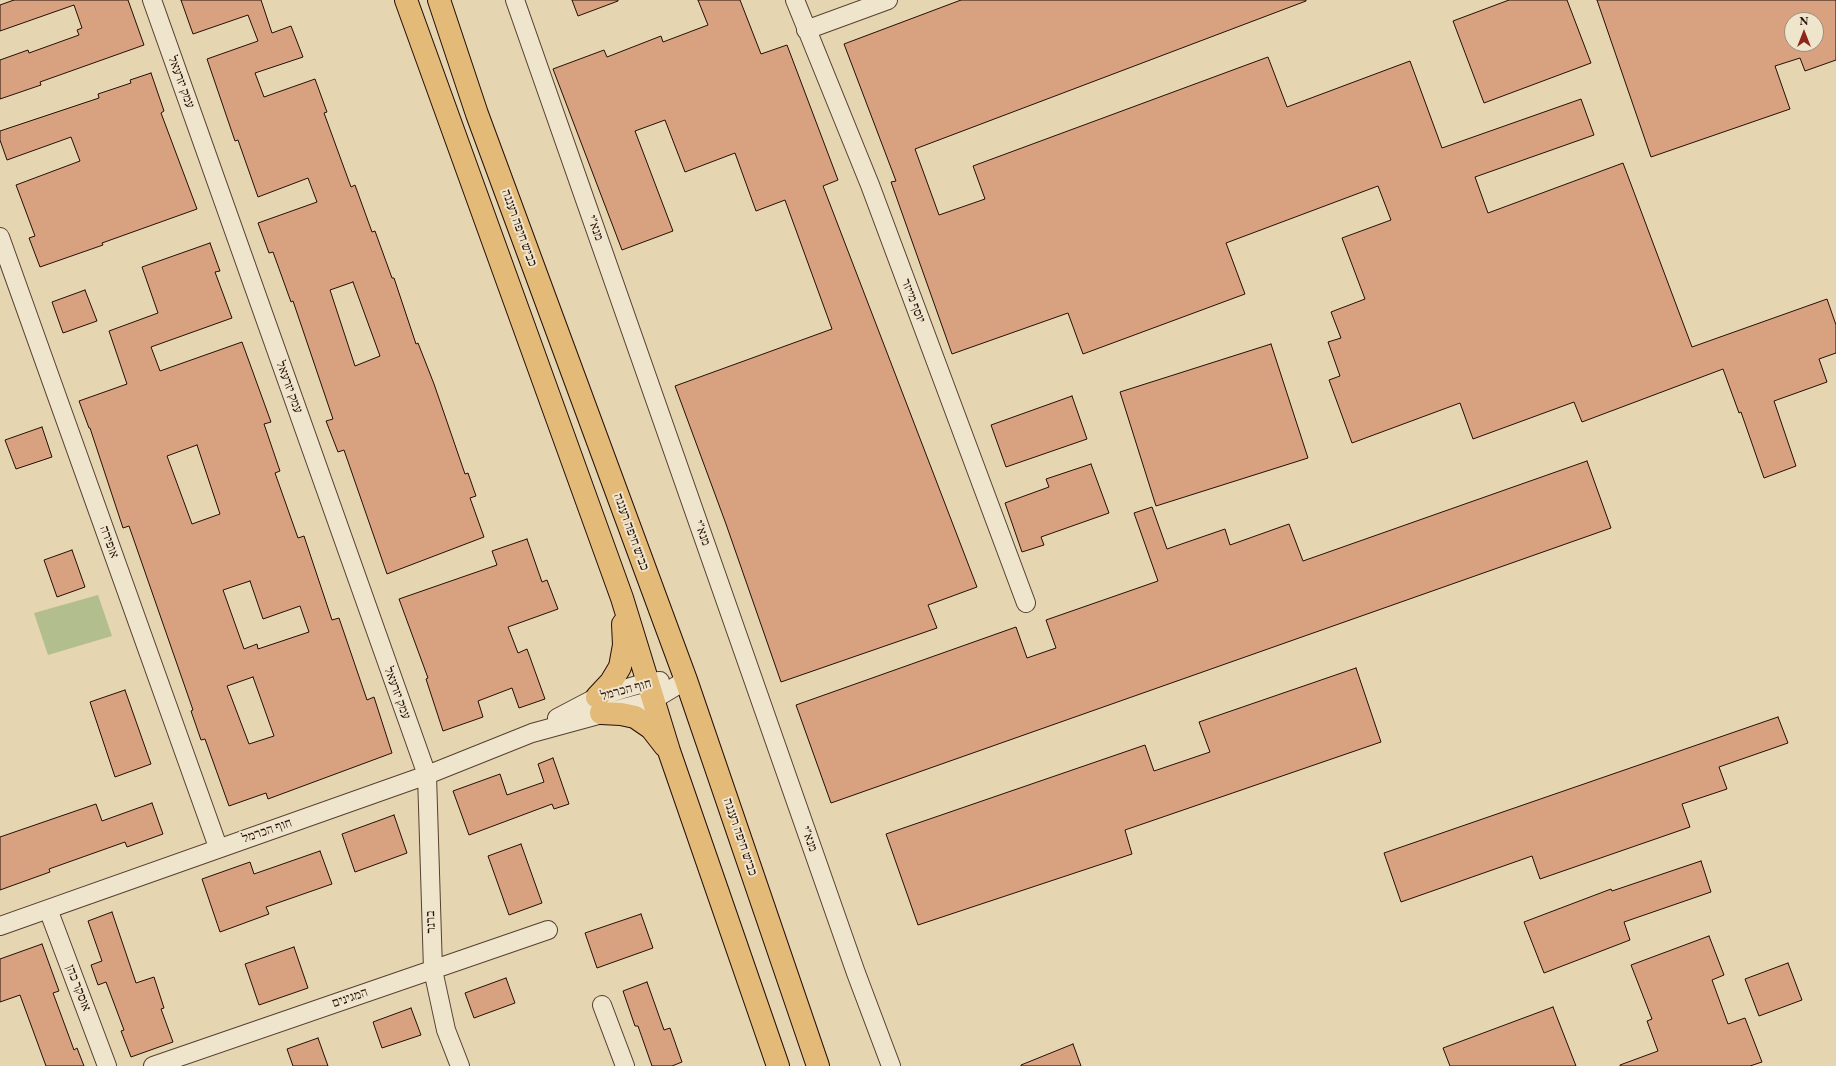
<!DOCTYPE html>
<meta charset="utf-8">
<style>
body{margin:0}
#map{position:relative;width:1836px;height:1066px;overflow:hidden;background:#e6d5b1;font-family:"EB Garamond",serif}
canvas{display:block}
.north{position:absolute;left:1784px;top:12px;width:40px;height:40px;box-sizing:border-box;background:#efe4cc;border:1px solid #9e8f7d;border-radius:50%;rotate:0deg;font-size:11px;font-weight:700;line-height:16px;text-align:center;color:#250f06}
.north::after{content:'';display:block;margin:auto;width:14px;height:18px;background:#8f2418;clip-path:polygon(50% 0,100% 100%,50% 72%,0 100%)}
</style>
<div id="map">
<canvas width="1836" height="1066"></canvas>
<div class="north">N</div>
</div>
<script>
const g = document.querySelector('canvas').getContext('2d');
g.lineJoin = 'round';
function fill(path, color) { g.fillStyle = color; g.fill(path, 'evenodd'); }
const poly = rows => new Path2D(rows.map(r => 'M' + r).join(''));
function strokePath(path, color, width, dash) { g.strokeStyle = color; g.lineWidth = width; g.lineCap = dash ? 'butt' : 'round'; g.setLineDash(dash || []); g.stroke(path); }
function write(font, color, halo, rows, align = 'center') {
  g.font = font + ' "EB Garamond","Frank Ruhl Libre",serif'; g.lineWidth = 4; g.setLineDash([]); g.textBaseline = 'middle'; g.strokeStyle = halo; g.fillStyle = color; for (const [text, x, y, turn = 0] of rows) {
    g.save(); g.translate(x, y); g.rotate((+turn || 0) * Math.PI / 180); g.textAlign = isNaN(turn) ? turn : align; if (halo) g.strokeText(text, 0, 0); g.fillText(text, 0, 0); g.restore();
  }
}
const green = poly([
 [98,595,112,636,48,655,34,613]
]);
const building = poly([
 [14,0,128,0,144,45,40,82,41,85,0,99,0,60,28,50,29,53,79,35,77,30,82,28,74,5,0,31,0,5,14,0],
 [181,0,261,0,272,33,291,26,303,57,255,73,264,97,315,79,327,112,324,113,351,187,355,185,372,232,375,231,392,278,394,278,416,344,418,343,434,384,465,474,468,473,476,496,470,498,484,537,387,574,344,450,338,452,326,421,333,419,293,301,291,302,273,252,269,253,258,223,317,202,308,178,258,197,238,140,235,141,207,59,258,41,248,15,193,34,181,0],
 [353,282,380,356,355,366,330,290,353,282],
 [572,0,618,0,618,1,578,16,572,0],
 [698,0,740,0,761,54,787,45,838,180,823,186,977,587,928,605,937,628,781,682,726,524,675,386,832,329,785,200,756,211,735,153,685,172,665,120,635,131,673,231,622,250,553,69,604,50,607,57,661,36,663,42,708,25,698,0],
 [961,0,1306,0,1306,1,915,149,939,215,985,199,973,166,1268,57,1287,107,1410,61,1442,148,1581,99,1594,135,1475,177,1488,213,1623,163,1692,347,1827,299,1836,325,1836,353,1819,359,1827,382,1774,401,1796,466,1764,478,1741,412,1739,413,1723,369,1582,422,1574,402,1473,439,1460,403,1352,443,1329,380,1340,376,1328,342,1341,338,1331,312,1365,299,1342,238,1391,220,1378,186,1226,243,1245,294,1083,354,1068,313,952,354,891,182,896,181,844,44,961,0],
 [1509,0,1567,0,1591,63,1484,103,1453,21,1509,0],
 [1597,0,1836,0,1836,60,1805,71,1800,58,1775,66,1790,109,1651,157,1597,0],
 [1792,20,1816,20,1816,44,1792,44,1792,20],
 [151,73,164,111,161,113,197,209,102,243,103,245,40,267,29,238,35,236,16,185,80,161,71,137,7,160,0,140,0,131,99,98,98,94,131,83,130,80,151,73],
 [210,243,220,271,215,272,232,318,151,347,160,371,242,342,271,422,264,424,280,471,275,473,298,538,304,536,332,620,339,618,367,700,374,697,392,753,268,799,266,793,229,806,205,739,201,740,191,711,193,710,129,526,123,528,90,428,89,428,79,401,127,384,109,331,158,313,142,267,210,243],
 [197,445,220,514,192,524,167,456,197,445],
 [250,581,263,619,300,606,309,632,258,649,257,644,244,649,223,590,250,581],
 [253,677,274,736,249,744,227,686,253,677],
 [85,290,97,321,63,333,52,302,85,290],
 [1271,344,1308,458,1156,506,1120,392,1271,344],
 [1072,396,1087,439,1006,467,991,425,1072,396],
 [42,427,52,457,16,469,5,440,42,427],
 [1587,461,1611,528,831,803,796,705,1016,627,1027,658,1056,648,1046,620,1158,581,1134,513,1152,507,1167,549,1225,529,1230,545,1289,524,1303,561,1587,461],
 [1091,464,1109,513,1041,537,1044,545,1022,552,1005,503,1049,487,1046,479,1091,464],
 [527,539,542,582,547,580,558,609,508,627,518,653,527,649,545,699,519,708,512,688,478,701,483,717,443,731,426,679,428,678,399,599,497,565,492,551,527,539],
 [72,550,85,587,57,597,44,560,72,550],
 [1356,668,1381,742,1125,830,1132,854,918,925,886,834,1145,745,1154,771,1210,752,1199,722,1356,668],
 [125,690,151,764,115,777,90,702,125,690],
 [1778,717,1788,743,1719,767,1727,789,1682,804,1690,827,1540,879,1532,856,1401,902,1384,853,1778,717],
 [553,758,569,804,554,809,552,804,469,835,453,791,500,774,507,795,544,782,538,764,553,758],
 [152,803,163,834,127,847,125,842,49,869,50,872,0,890,0,837,96,804,102,821,152,803],
 [394,815,407,853,355,872,342,834,394,815],
 [521,844,542,903,509,915,488,856,521,844],
 [320,851,332,884,266,907,269,914,220,932,202,879,250,862,254,874,320,851],
 [1701,861,1711,892,1624,922,1630,940,1544,973,1524,922,1611,889,1612,891,1701,861],
 [112,912,136,983,154,977,164,1008,161,1009,173,1042,131,1057,121,1031,124,1030,106,982,98,985,91,965,102,961,88,921,112,912],
 [641,914,653,948,597,968,585,933,641,914],
 [1709,936,1724,975,1712,980,1728,1024,1745,1018,1762,1062,1750,1066,1620,1066,1620,1065,1658,1051,1647,1021,1652,1019,1631,965,1709,936],
 [42,944,59,991,53,993,74,1050,77,1048,84,1066,46,1066,20,995,0,1002,0,959,42,944],
 [294,947,308,988,259,1005,245,964,294,947],
 [1788,963,1802,1000,1759,1016,1745,979,1788,963],
 [506,978,515,1003,474,1018,465,993,506,978],
 [647,982,664,1030,670,1028,682,1062,672,1066,652,1066,638,1026,635,1026,623,991,647,982],
 [1553,1007,1576,1066,1450,1066,1443,1048,1553,1007],
 [411,1008,421,1035,382,1048,373,1022,411,1008],
 [318,1038,328,1066,293,1066,287,1049,318,1038],
 [1073,1044,1081,1066,1021,1066,1021,1065,1073,1044]
]);
const minor = poly([
 [152,0,427,775,433,970,446,1030,460,1066],
 [515,0,856,973,891,1066],
 [795,0,870,185,1026,603],
 [806,30,888,0],
 [0,237,218,847],
 [557,718,597,697,647,682,660,681],
 [48,909,107,1066],
 [0,926,427,775,532,733,653,700,686,680],
 [602,1005,625,1066],
 [153,1066,548,930]
]);
const highway = poly([
 [406,0,622,598,669,751,778,1066],
 [439,0,477,114,686,680,818,1066],
 [597,697,611,682,620,667,624,645,623,624],
 [601,713,621,714,635,717,651,728,665,746]
]);
const streetNames = [
 ["עמק יזרעאל",181,82,70],
 ["כביש חיפה רעננה",519,228,70],
 ["מנא\"י",595,228,71],
 ["יוסף מייזר",913,301,69],
 ["עמק יזרעאל",289,387,70],
 ["כביש חיפה רעננה",631,532,70],
 ["מנא\"י",702,533,71],
 ["אופירה",109,542,70],
 ["חוף הכרמל",626,690,-15],
 ["עמק יזרעאל",397,693,70],
 ["חוף הכרמל",267,831,-19],
 ["כביש חיפה רעננה",740,837,71],
 ["מנא\"י",809,839,71],
 ["ברנר",431,922,-92],
 ["אוסקר כהן",78,988,69],
 ["המגינים",350,998,-19]
];
fill(green, '#b2be8e');
fill(building, '#d8a180');
strokePath(building, '#250f06', 1);
strokePath(minor, '#554031', 20);
strokePath(highway, '#250f06', 24);
strokePath(minor, '#efe4cc', 18);
strokePath(highway, '#e3ba78', 22);
write('13px', '#250f06', '#efe4cc', streetNames);
</script>
